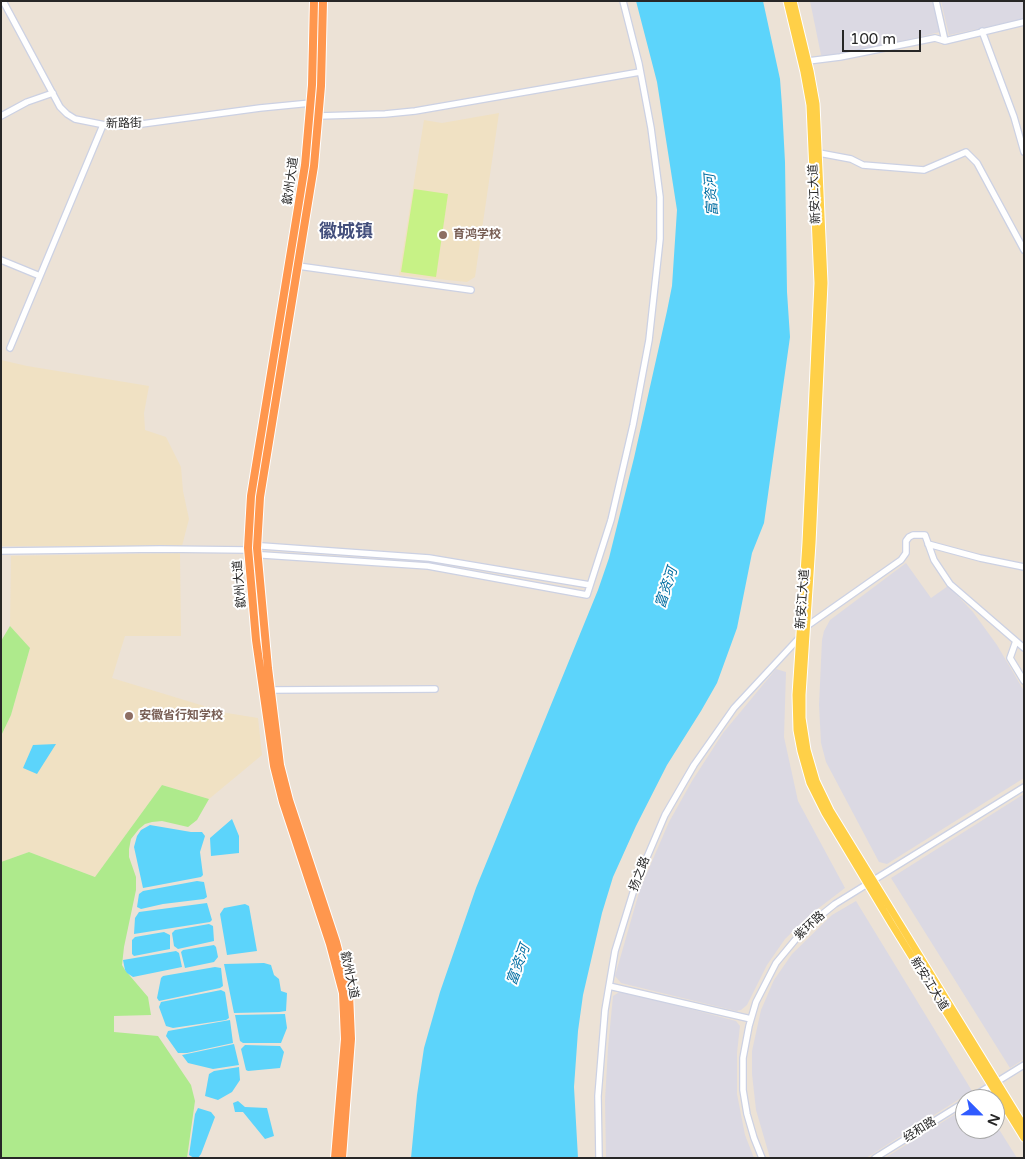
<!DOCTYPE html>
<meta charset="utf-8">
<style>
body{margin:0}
#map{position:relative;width:1025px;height:1159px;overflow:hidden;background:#ece2d6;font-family:"Varela Round",sans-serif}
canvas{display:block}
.frame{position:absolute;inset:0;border:2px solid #272727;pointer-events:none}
.north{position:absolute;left:955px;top:1089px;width:50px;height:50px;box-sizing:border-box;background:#fff;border:1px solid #a9a9a9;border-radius:50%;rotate:113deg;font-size:14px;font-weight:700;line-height:20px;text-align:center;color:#272727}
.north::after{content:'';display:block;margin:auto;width:18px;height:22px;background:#305bff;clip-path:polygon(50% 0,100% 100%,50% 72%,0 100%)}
.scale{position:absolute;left:842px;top:30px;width:79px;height:22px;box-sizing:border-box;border:2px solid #272727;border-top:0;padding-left:6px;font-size:15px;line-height:18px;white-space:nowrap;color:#272727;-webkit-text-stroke:4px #fff;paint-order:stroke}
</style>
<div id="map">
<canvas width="1025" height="1159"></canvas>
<div class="frame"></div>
<div class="north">N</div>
<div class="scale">100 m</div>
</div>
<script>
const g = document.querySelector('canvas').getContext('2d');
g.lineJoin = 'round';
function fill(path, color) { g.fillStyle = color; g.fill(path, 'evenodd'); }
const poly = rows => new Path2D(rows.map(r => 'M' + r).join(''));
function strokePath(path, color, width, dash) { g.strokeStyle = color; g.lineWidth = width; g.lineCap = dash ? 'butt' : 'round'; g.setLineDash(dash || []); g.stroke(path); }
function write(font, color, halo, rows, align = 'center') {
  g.font = font + ' "Varela Round","Noto Sans SC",sans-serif'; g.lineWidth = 4; g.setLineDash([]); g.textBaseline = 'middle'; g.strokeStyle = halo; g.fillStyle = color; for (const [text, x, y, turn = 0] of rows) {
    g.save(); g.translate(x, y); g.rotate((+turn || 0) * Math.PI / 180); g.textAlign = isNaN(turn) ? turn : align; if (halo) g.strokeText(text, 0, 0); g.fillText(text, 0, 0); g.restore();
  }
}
const industrial = poly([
 [810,1,933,1,940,32,839,55,821,55],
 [941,1,1024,1,1024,19,949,35],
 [906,563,931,598,948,586,973,612,997,645,1024,691,1024,778,887,864,879,862,826,762,821,743,819,705,822,640,824,631,830,620],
 [776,669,786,672,784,737,798,801,845,888,811,914,785,939,767,965,747,1005,741,1010,736,1011,621,983,615,976,640,889,669,822,692,781,723,733],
 [1024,794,1024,1059,1010,1068,891,878],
 [856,901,972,1091,866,1158,770,1158,756,1110,752,1074,752,1051,761,1010,774,980,792,954,832,915],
 [621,991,736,1021,740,1026,737,1053,737,1094,745,1135,754,1158,606,1158,605,1100,608,1048,613,996],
 [965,1108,965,1129,995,1129,995,1123,1017,1158,885,1158]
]);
const education = poly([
 [499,113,475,277,467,282,399,275,424,120,442,123],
 [1,360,27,366,149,386,144,413,145,430,166,437,181,467,183,491,189,519,182,546,1,546],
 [180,553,181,636,125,636,112,678,227,713,258,718,262,755,209,799,162,785,95,877,29,852,1,862,1,736,11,715,30,648,10,626,11,556]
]);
const green = poly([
 [10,626,30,648,11,715,1,736,1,641],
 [162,785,209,799,197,820,188,827,162,821,152,822,145,824,139,829,131,839,129,849,129,857,136,877,136,890,124,947,122,965,125,970,148,997,151,1015,114,1016,114,1032,158,1036,191,1085,195,1101,187,1158,1,1158,1,862,29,852,95,877]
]);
const pitch = poly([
 [414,189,448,194,436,277,401,272]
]);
const water = poly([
 [636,1,763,1,780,79,782,106,785,162,787,292,790,337,764,523,752,553,737,628,717,683,701,711,667,765,636,826,613,877,602,913,583,995,578,1031,574,1087,578,1158,411,1158,417,1095,424,1048,440,992,476,888,598,590,609,558,634,458,667,311,672,286,677,210,657,82],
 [56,744,37,774,23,768,33,745],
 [232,819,239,836,239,853,211,856,210,838],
 [150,825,191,832,202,832,205,836,200,852,203,875,201,877,143,888,134,847,137,836,141,830],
 [197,881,204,882,207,897,204,899,163,904,141,909,137,907,139,894,143,891],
 [207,903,212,920,210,922,134,934,135,918,139,912],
 [245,904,249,906,257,951,227,955,220,914,224,908],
 [209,924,213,926,214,941,178,949,174,946,172,933,175,930],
 [164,932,170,935,170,949,134,956,132,954,132,940,135,937],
 [214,945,216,947,218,957,214,962,185,968,181,952,183,950],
 [176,951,179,953,182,967,133,977,127,973,125,970,123,960],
 [264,963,271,965,274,975,279,979,281,991,287,993,286,1011,279,1012,234,1013,224,964],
 [215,967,221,968,223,986,220,988,159,1001,157,998,161,978,163,976],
 [221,990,225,992,229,1018,226,1020,173,1028,166,1026,159,1007,161,1002],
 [285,1014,287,1028,281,1043,243,1043,240,1041,235,1015],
 [230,1020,233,1043,187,1053,178,1053,166,1036,168,1031],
 [234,1044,239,1065,213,1069,188,1063,182,1055],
 [245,1045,280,1046,284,1052,280,1068,248,1071,246,1070,241,1049],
 [239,1067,240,1080,232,1092,218,1100,205,1096,209,1074,214,1071],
 [238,1101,245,1107,267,1108,274,1136,265,1139,243,1112,235,1112,233,1103],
 [198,1108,211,1112,215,1117,201,1154,198,1158,194,1158,189,1155,195,1114]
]);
const minor = poly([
 [3,1,60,107,67,114,75,119,110,126,127,126,260,108,311,103],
 [936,1,945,41],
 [982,31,1014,117,1024,152],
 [808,61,840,57,935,38,945,41,1024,22],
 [1,116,27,102,53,93],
 [319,116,385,114,415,111,640,72],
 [819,153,851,159,863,165,924,170,966,152,977,163,1024,250],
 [1,260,40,276],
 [298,266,471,290],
 [10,348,103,125],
 [928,544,980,558,1024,567],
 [248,545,429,558,590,585],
 [1,551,160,549,248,550],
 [248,554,428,566,587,595,611,520,633,425,649,340,660,239,660,197,651,128,639,64,623,1],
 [807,626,901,560,906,553,906,541,909,537,913,535,925,535,934,560,950,584,1024,648],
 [1016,641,1010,658,1024,681],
 [271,690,435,689],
 [609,986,751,1019],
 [969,1099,1024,1065],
 [599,1158,598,1096,605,1010,615,951,636,883,665,815,694,765,734,708,800,637],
 [762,1158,754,1138,747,1114,743,1090,743,1058,749,1026,756,1002,776,963,805,928,835,904,1024,787],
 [875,1158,965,1102]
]);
const major = poly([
 [787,1,804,72,810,105,818,283,806,543,796,695,797,730,801,751,810,783,825,813,891,923,1024,1138],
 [793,1,810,71,816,104,824,283,812,543,802,695,802,718,807,750,816,781,830,810,1024,1126]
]);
const highway = poly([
 [314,1,312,85,305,165,251,496,248,548,256,640,274,766,283,802,330,944,343,993,345,1039,335,1158],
 [323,1,321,86,314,166,260,497,257,548,268,668,280,765,289,800,336,942,349,993,351,1039,342,1158]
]);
const markers = [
 [443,235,5,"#8d6e63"],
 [129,716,5,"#8d6e63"]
];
const streetNames = [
 ["新路街",124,124,-1],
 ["歙州大道",291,181,-82],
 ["新安江大道",815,194,-93],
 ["歙州大道",240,584,-95],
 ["新安江大道",803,599,-86],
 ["扬之路",640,874,-69],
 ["紫环路",810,926,-42],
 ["歙州大道",349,975,78],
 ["新安江大道",929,984,58],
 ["经和路",920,1130,-32]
];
const educationNames = [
 ["育鸿学校",453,235],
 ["安徽省行知学校",139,716]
];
const waterNames = [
 ["富资河",712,195,-94],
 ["富资河",667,588,-72],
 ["富资河",519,965,-70]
];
const districtNames = [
 ["徽城镇",346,232]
];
fill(industrial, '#dbd9e3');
fill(education, '#f0e1c3');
fill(green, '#aeea8c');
fill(pitch, '#c7f286');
fill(water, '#5cd4fb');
strokePath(minor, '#ccd1e3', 8);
strokePath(major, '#fff', 9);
strokePath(highway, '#fff', 10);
strokePath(minor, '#fff', 5.5);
strokePath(major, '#ffd048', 7);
strokePath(highway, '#ff974e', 8);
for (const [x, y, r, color] of markers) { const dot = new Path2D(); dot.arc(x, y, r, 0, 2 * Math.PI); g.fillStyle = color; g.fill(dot); strokePath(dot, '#fff', 2); }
write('12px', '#272727', '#fff', streetNames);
write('bold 12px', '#785e54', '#fff', educationNames, 'left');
write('italic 14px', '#006ea2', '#fff', waterNames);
write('bold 18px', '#434f7c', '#fff', districtNames);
</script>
